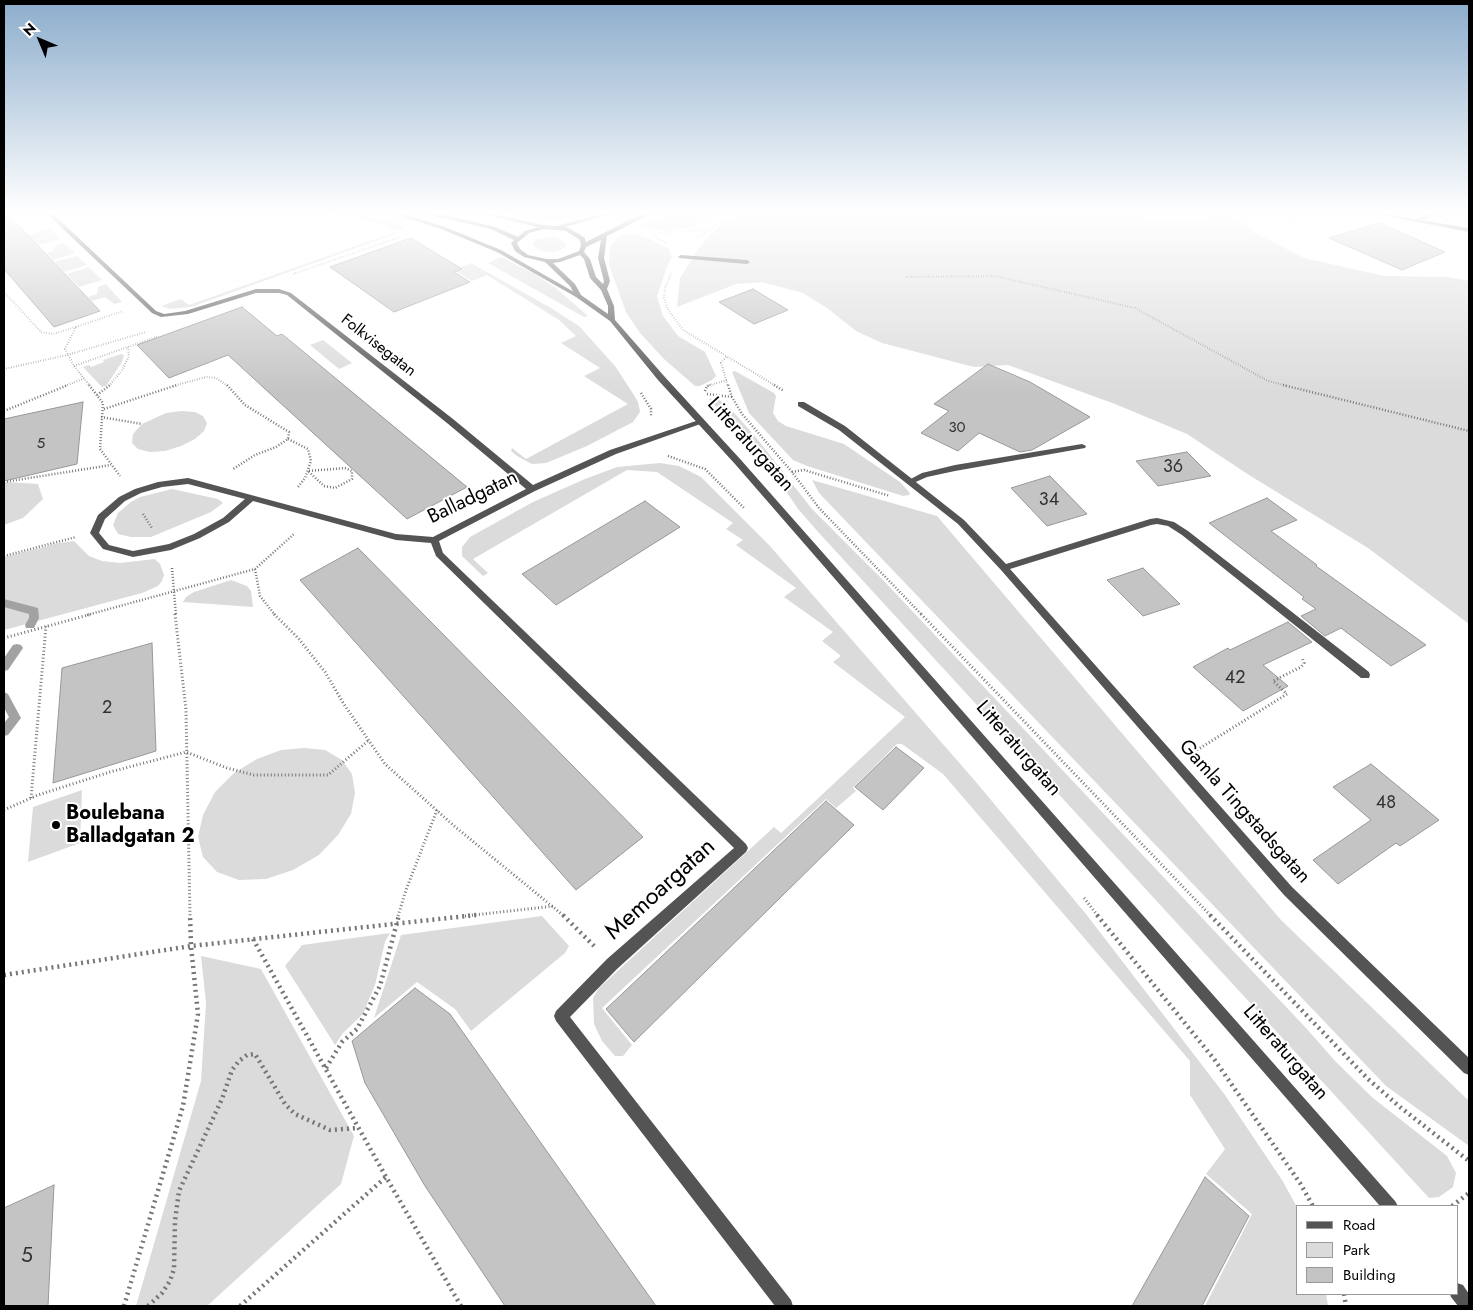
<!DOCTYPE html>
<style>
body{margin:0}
#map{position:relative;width:1473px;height:1310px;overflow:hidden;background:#fff;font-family:Jost,sans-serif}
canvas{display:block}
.frame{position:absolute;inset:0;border:5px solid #000;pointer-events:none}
.legend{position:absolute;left:1296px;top:1205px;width:162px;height:90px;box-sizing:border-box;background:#fff;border:1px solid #999;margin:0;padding:6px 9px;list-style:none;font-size:15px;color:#000}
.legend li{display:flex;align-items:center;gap:10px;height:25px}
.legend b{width:25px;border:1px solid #999}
.north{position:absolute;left:15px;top:15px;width:50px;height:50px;-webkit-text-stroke:4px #fff;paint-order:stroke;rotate:315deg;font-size:14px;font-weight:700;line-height:20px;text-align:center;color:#000}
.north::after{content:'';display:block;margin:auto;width:18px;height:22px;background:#000;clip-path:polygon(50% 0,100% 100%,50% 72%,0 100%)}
</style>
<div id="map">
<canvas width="1473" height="1310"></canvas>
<div class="frame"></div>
<ul class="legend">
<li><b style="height:6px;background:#545454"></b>Road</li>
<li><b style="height:14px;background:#dbdbdb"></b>Park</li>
<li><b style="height:14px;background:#c4c4c4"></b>Building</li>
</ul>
<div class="north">N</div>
</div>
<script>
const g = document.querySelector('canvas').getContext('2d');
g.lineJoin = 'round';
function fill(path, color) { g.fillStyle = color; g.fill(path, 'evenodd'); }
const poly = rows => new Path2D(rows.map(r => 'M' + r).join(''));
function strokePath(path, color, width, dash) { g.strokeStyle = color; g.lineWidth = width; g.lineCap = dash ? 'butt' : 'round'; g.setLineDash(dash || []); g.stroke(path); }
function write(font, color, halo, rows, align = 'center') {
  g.font = font + ' Jost,sans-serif'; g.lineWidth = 4; g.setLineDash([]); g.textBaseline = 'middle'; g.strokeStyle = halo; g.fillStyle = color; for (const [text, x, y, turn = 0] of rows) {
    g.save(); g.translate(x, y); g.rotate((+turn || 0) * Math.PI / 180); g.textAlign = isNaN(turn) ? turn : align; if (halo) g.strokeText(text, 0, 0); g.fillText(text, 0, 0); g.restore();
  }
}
const green = poly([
 [299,211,342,211,355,213,398,223,403,227,403,229,395,231,386,226,351,216],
 [495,211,578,211,591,215,548,220,520,218],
 [678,211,725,211,704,223,691,227,667,231,641,226,655,218],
 [744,211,1137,211,1140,214,1161,221,1231,213,1256,233,1304,258,1384,276,1448,277,1469,281,1469,624,1368,548,1249,475,1187,434,1115,404,1008,365,974,367,882,343,856,331,827,308,803,293,762,282,736,284,677,307,680,278,699,248,723,222],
 [50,228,60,239,39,245,29,235],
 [395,232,398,233,191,307,170,309,161,306,181,299,189,305],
 [621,234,634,234,650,239,669,249,672,257,668,264,657,296,663,316,678,336,705,352,716,376,712,380,700,386,695,386,664,359,640,333,626,312,609,265,610,247],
 [553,236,561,239,567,246,558,251,551,252,541,251,534,246,533,243,535,240],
 [64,243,75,253,53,260,47,253,53,251,55,246],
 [77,256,87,265,64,272,55,262],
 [501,257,535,274,556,288,588,316,584,317,488,263],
 [471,263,551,308,579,326,615,366,632,392,638,402,640,412,633,422,587,446,546,463,532,464,517,456,511,451,512,448,526,459,628,404,584,376,600,368,561,343,576,336,559,320,487,275,472,281,454,270],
 [89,267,102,280,79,287,67,274],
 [106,284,122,302,114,304,105,297,92,301,88,297,97,294,98,287],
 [323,340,352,363,339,369,310,345],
 [121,354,124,355,122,362,106,386,102,387,83,367,89,365,91,367,104,362,103,360],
 [735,371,774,393,776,396,773,413,778,421,786,426,844,444,900,482,910,493,909,495,903,496,807,466,793,460,749,413,732,372],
 [716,398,727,405,754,435,812,509,883,580,1306,1028,1336,1062,1373,1098,1447,1156,1456,1173,1453,1187,1439,1197,1429,1198,820,534,798,509,762,455,709,399],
 [182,411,195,412,203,416,207,423,204,431,195,439,181,446,165,451,150,452,138,449,132,443,133,434,142,424,166,413],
 [660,463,679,466,701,477,770,546,976,782,1086,914,1225,1095,1282,1180,1297,1207,1297,1294,1326,1294,1328,1306,1205,1306,1252,1214,1206,1174,1225,1149,1190,1095,1190,1061,943,774,902,744,897,744,853,788,856,791,836,808,826,799,602,1008,632,1045,623,1056,615,1056,602,1041,594,1024,593,998,599,988,774,827,781,833,905,717,833,662,841,656,822,641,833,632,784,597,796,588,736,545,743,540,726,529,733,523,657,472,627,470,473,559,488,573,483,576,462,556,462,547,470,537,533,502,585,479,617,467],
 [812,480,937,516,1281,920,1469,1101,1469,1146,1386,1086,819,493],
 [7,482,38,484,43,499,23,518,4,525,4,483],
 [172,489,218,499,223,503,211,512,151,537,131,537,118,534,113,525,118,513,131,502,140,497],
 [74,541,89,556,102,561,120,563,155,559,160,564,164,575,162,581,158,586,142,593,4,630,4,557,59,543],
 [231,580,247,586,251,591,253,607,183,602,186,597,194,592],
 [304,748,325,750,342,760,352,774,355,793,351,814,338,835,319,855,293,870,266,879,239,880,217,872,203,857,198,837,203,815,215,792,234,773,257,759,281,750],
 [82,790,80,843,28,862,33,807],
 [542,916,569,946,565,953,471,1031,455,1009,417,982,374,1018,401,935],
 [390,933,385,942,375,985,363,1014,343,1033,335,1045,285,966,302,945],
 [201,956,261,969,354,1136,341,1184,207,1306,136,1306,201,1081,206,1003]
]);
const stream = poly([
 [4,599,38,608,39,618,34,628,26,628,25,625,29,618,29,614,4,607,4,599],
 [17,644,21,645,23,648,8,670,4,671,4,658,13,645,17,644],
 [4,692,8,694,21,718,8,735,4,736,4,723,9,717,4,708,4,692]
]);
const building = poly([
 [10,217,28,235,100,311,54,327,4,269,4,219,10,217],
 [1380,223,1445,252,1402,270,1329,238,1380,223],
 [411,238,462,269,454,272,470,282,394,312,330,267,411,238],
 [753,289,788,310,754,324,719,302,753,289],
 [242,307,277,336,282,334,467,487,407,519,228,355,169,378,137,345,242,307],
 [988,364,1030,382,1090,417,1032,450,1020,452,979,433,958,451,921,433,949,411,934,404,988,364],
 [83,402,77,464,4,481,4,419,83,402],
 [1187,452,1211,476,1158,486,1136,461,1187,452],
 [1050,476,1087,514,1047,526,1011,488,1050,476],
 [1267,498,1297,520,1271,531,1317,565,1316,566,1426,645,1391,666,1341,628,1325,636,1301,616,1316,609,1302,599,1304,597,1209,523,1267,498],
 [645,501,680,527,556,605,522,574,645,501],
 [358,548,643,837,576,890,300,580,358,548],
 [1143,568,1180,604,1143,616,1107,580,1143,568],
 [1288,622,1312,642,1263,665,1288,686,1243,711,1193,667,1228,648,1230,650,1288,622],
 [152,643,156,751,53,783,62,668,152,643],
 [896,747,924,768,883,810,855,787,896,747],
 [1371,764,1439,820,1400,846,1396,843,1338,884,1313,860,1371,820,1333,787,1371,764],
 [826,801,854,825,634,1042,606,1009,826,801],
 [415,988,450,1014,656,1306,505,1306,425,1186,365,1083,352,1041,415,988],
 [1205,1177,1249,1216,1202,1306,1132,1306,1205,1177],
 [54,1185,48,1306,4,1306,4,1208,54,1185]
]);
const pathFar3 = poly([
 [355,211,369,214],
 [1269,214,1290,217,1310,211],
 [1291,218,1297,224],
 [658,233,706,230],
 [652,235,666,243],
 [698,237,737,211],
 [293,274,400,237],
 [671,274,665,287,664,298,668,310,683,330,776,386],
 [906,277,995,276,1135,308,1268,381,1288,386],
 [4,292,41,332,53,334,76,327,65,349,74,366,90,386],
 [76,327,123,311],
 [726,357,721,363,728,386],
 [74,366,159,336],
 [4,369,67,355,146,332],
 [65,386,85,378],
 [109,386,122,370,129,356,128,347],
 [173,386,206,377,216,378,228,386],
 [707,386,727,380]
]);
const pathFar2 = poly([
 [89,385,103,403,100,449,120,476],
 [227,385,245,405,289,432,288,439,276,447,255,455,233,469],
 [728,385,732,397,742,414,792,472,819,508,922,615],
 [774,385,784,391],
 [1283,385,1469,431],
 [705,391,707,386,711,385],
 [641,393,651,409,651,417],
 [707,394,732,397],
 [97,395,110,385],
 [104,409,177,385],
 [4,411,68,385],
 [101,417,142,424],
 [288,439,308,449,311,461,305,478,298,487],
 [668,456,705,469,745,509],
 [345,468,352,471,352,479,335,488,324,486,308,471,345,468],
 [792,472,804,470,890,496],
 [4,482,111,465],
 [143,514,152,528],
 [4,556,76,537],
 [172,568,176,615],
 [255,569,260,596,275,615],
 [87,615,255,569,295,533]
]);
const pathFar1 = poly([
 [175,614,186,710,190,916],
 [274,614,299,639,325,672,345,706,385,764,453,825,564,916],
 [921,614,1211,916],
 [4,638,92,614],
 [1197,750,1287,694,1273,681,1301,667,1304,663,1302,657],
 [31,798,46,626],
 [4,810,38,795,110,772,186,752,227,768,254,775,328,775,369,740],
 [1084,898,1098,916],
 [398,916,406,890,437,810],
 [465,916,554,906]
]);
const path = poly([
 [563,915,594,946],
 [1097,915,1214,1059,1300,1183,1313,1206],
 [1210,915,1368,1079,1400,1107,1469,1161],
 [253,939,386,1177,461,1306],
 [4,975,191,946,476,915],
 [326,1068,342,1042,357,1029,380,986,399,915],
 [1452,1206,1469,1193],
 [1344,1294,1346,1306],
 [124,1306,183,1106,198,1014,191,946,190,915],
 [148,1306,162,1293,170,1281,174,1269,175,1221,179,1191,222,1099,232,1070,239,1061,247,1055,255,1054,285,1104,295,1114,330,1130,358,1128],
 [240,1306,386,1177]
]);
const service = poly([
 [386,211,394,211,445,227,501,250,581,296,576,297,497,252,441,229,386,211],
 [681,255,747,260,750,262,747,264,679,258,678,257,681,255],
 [1082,444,1086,446,1085,448,955,471,927,477,911,484,907,481,922,473,955,465,1082,444]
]);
const minor = poly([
 [12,211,21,211,4,217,4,213,12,211],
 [44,211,50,211,156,311,164,314,185,311,256,289,279,289,291,293,453,419,533,485,610,450,699,420,702,420,706,422,616,454,535,491,439,541,443,553,746,844,748,848,746,852,617,969,570,1017,791,1300,793,1306,775,1306,556,1021,554,1016,556,1011,607,959,734,848,436,556,431,543,396,540,253,501,229,522,200,538,171,550,133,557,103,549,90,533,98,515,119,497,135,489,158,482,188,478,396,534,433,537,526,489,447,423,287,295,279,293,256,293,188,314,161,317,152,313,44,211],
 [188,484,245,499,223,518,194,534,169,544,133,551,109,545,99,533,105,519,125,501,141,493,162,487,188,484],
 [1360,211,1372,211,1415,219,1440,211,1449,211,1421,220,1469,228,1469,232,1360,211],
 [798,402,804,402,845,426,964,520,1006,564,1150,519,1157,518,1174,522,1188,531,1369,672,1370,675,1369,678,1361,678,1182,535,1168,526,1157,524,1151,525,1010,569,1292,887,1469,1058,1469,1075,1464,1073,1284,895,1001,570,958,524,839,430,798,406,798,402]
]);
const tertiary = poly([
 [406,211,434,212,495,227,518,237,525,231,538,227,469,211,479,211,543,225,557,226,612,211,621,211,565,227,569,228,585,238,586,242,633,218,649,211,657,211,607,236,604,258,610,281,607,289,614,306,615,320,664,376,741,460,1395,1201,1398,1206,1380,1206,735,464,658,380,610,321,576,297,570,286,545,262,524,257,515,251,511,243,514,240,491,229,434,216,406,211],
 [544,229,566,231,580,240,581,246,579,251,558,259,547,259,528,255,520,249,517,243,529,233,544,229],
 [601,240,598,258,604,281,603,284,596,277,590,259,584,252,586,247,601,240],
 [580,255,584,259,590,278,601,290,608,306,608,314,581,295,575,284,553,263,560,262,580,255],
 [1457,1283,1463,1285,1469,1294,1469,1306,1458,1306,1451,1297,1450,1294,1457,1294,1457,1283]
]);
const markers = [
 [56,825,5,"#000"]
];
const farNumbernames = [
 ["30",957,428],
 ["5",41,444]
];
const farStreetnames = [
 ["Folkvisegatan",378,346,38]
];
const numberNames = [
 ["36",1173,468],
 ["34",1049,501],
 ["42",1235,679],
 ["2",107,709],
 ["48",1386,804]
];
const streetNames = [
 ["Litteraturgatan",750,445,48],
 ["Balladgatan",473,498,-26],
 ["Litteraturgatan",1018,749,49],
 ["Gamla Tingstadsgatan",1244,812,48],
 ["Litteraturgatan",1285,1053,49]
];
const poiNames = [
 ["Boulebana",66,814],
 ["Balladgatan 2",66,837]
];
const nearNumbernames = [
 ["5",27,1257]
];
const nearStreetnames = [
 ["Memoargatan",661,890,-42]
];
fill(green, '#dbdbdb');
fill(stream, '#a2a2a2');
fill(building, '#c4c4c4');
strokePath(building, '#989898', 1);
strokePath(pathFar3, '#767676', 2, [0.5, 2]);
strokePath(pathFar2, '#767676', 2.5, [1, 2]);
strokePath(pathFar1, '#767676', 3, [1, 2.5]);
strokePath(path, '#767676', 4.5, [2, 4]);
fill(service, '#545454');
fill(minor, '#545454');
fill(tertiary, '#545454');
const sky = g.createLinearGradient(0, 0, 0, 394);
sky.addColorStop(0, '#8cadcc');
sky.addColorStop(0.54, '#fff');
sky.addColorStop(1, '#ffffff00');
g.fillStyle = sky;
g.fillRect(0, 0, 1473, 394);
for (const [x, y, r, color] of markers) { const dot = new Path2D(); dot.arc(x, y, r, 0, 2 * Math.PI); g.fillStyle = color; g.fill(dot); strokePath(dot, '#fff', 2); }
write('15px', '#313131', null, farNumbernames);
write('16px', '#000', '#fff', farStreetnames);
write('18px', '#313131', null, numberNames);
write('20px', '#000', '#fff', streetNames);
write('bold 20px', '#000', '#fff', poiNames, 'left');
write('21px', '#313131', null, nearNumbernames);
write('24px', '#000', '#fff', nearStreetnames);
</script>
